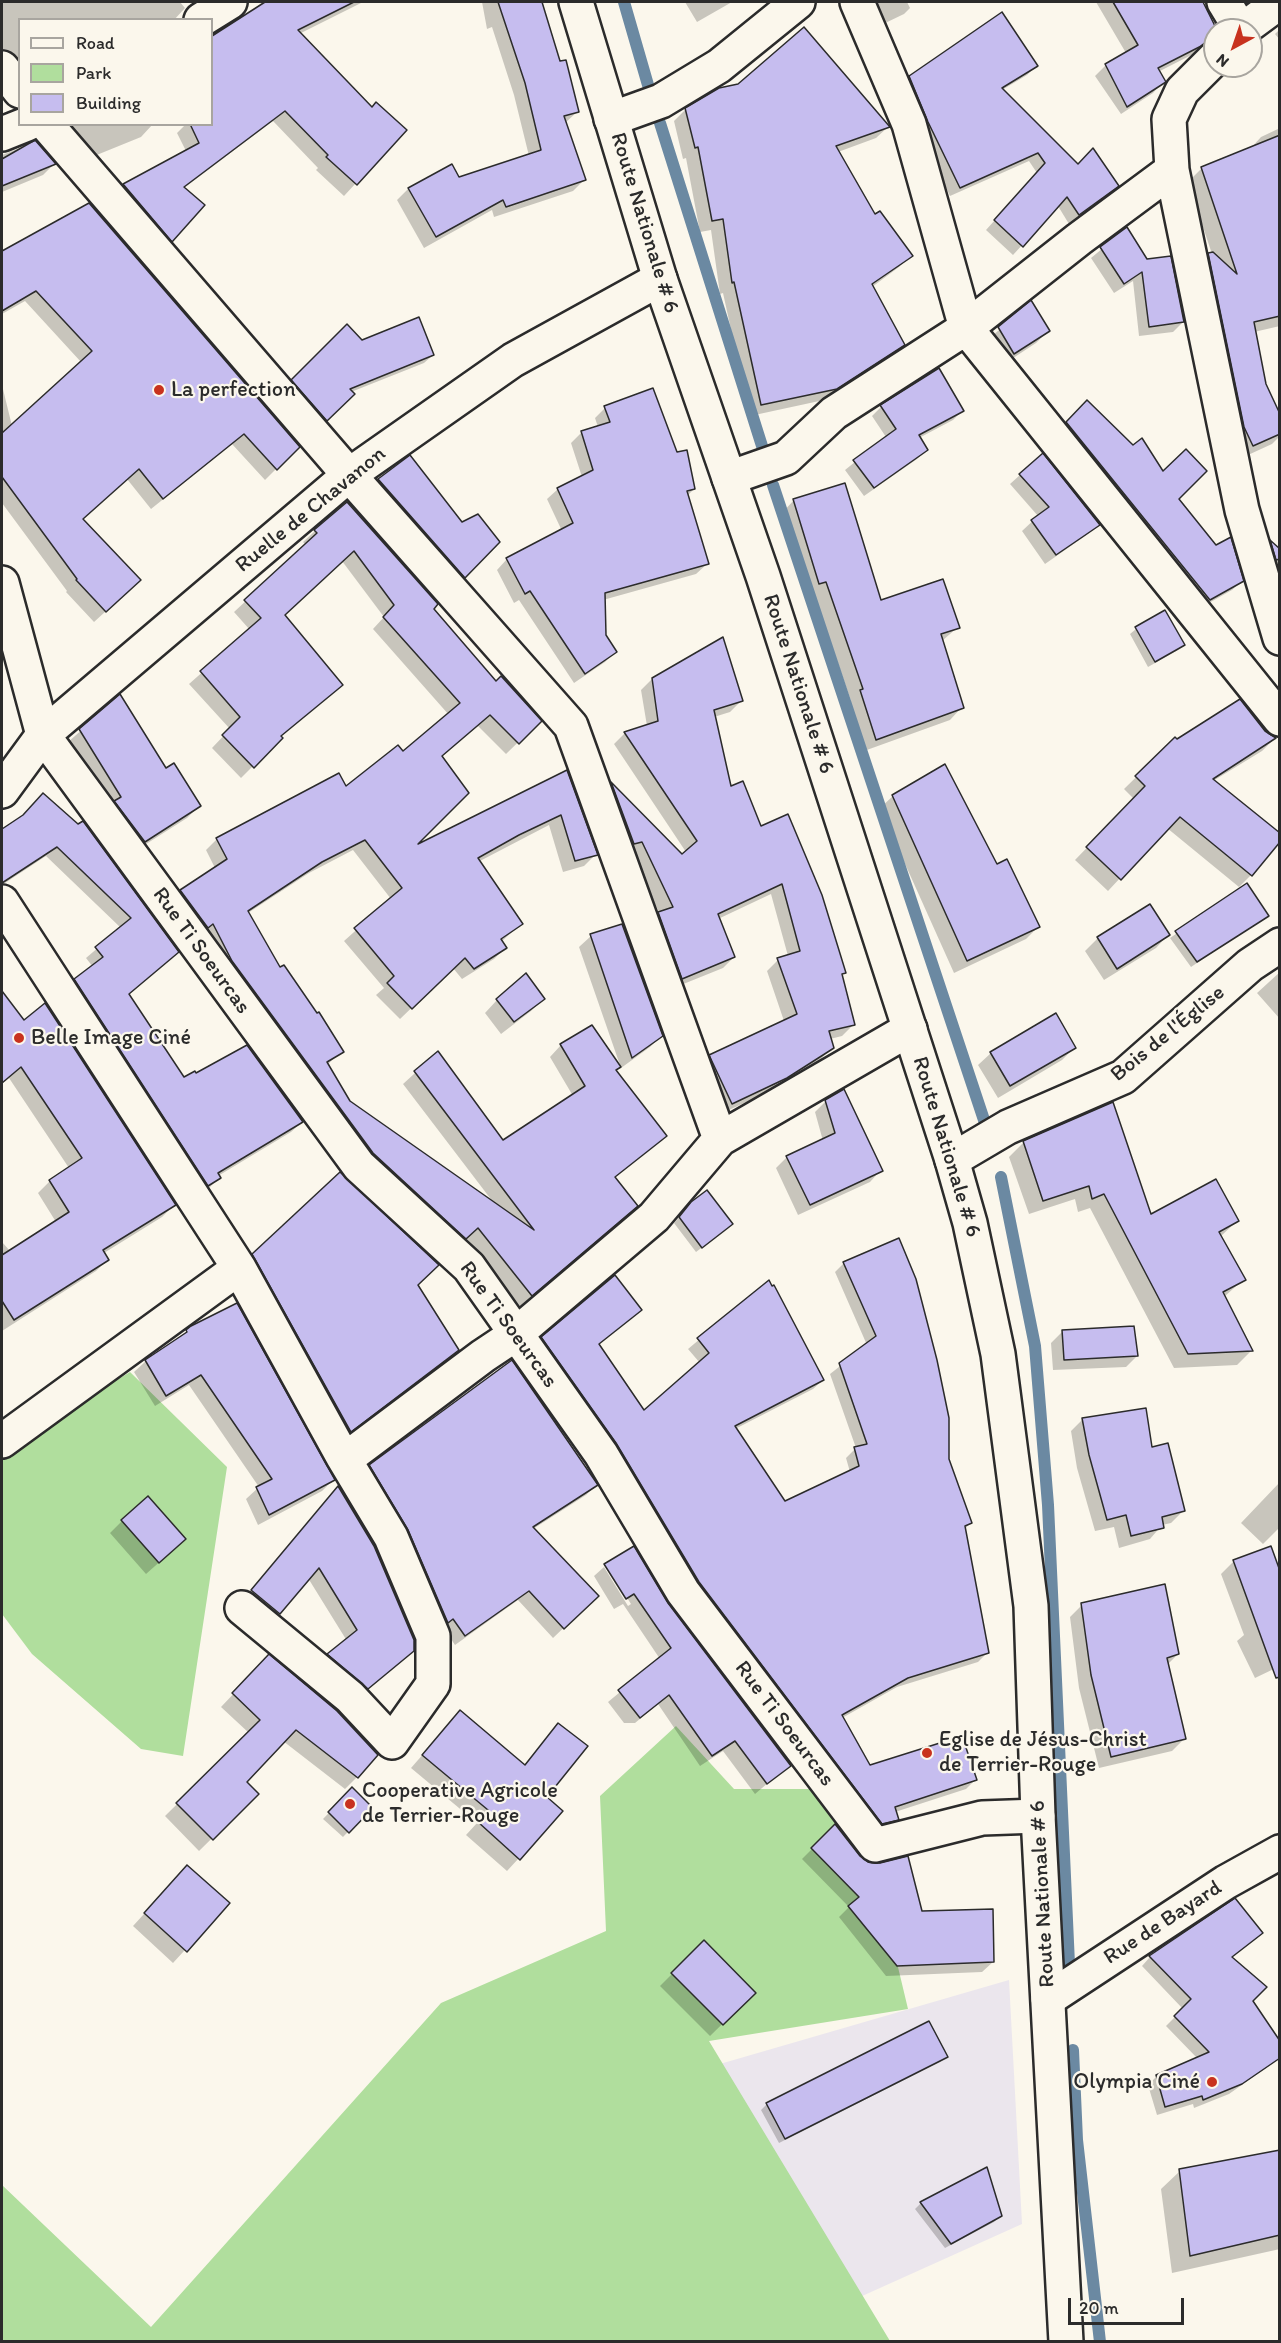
<!DOCTYPE html>
<meta charset="utf-8">
<style>
body{margin:0}
#map{position:relative;width:1281px;height:2343px;overflow:hidden;background:#fbf7ec;font-family:Itim,sans-serif}
canvas{display:block}
.frame{position:absolute;inset:0;border:3px solid #2b2b2b;pointer-events:none}
.legend{position:absolute;left:18px;top:18px;width:195px;height:108px;box-sizing:border-box;background:#fbf7ec;border:2px solid #a8a59f;margin:0;padding:8px 10px;list-style:none;font-size:18px;color:#2b2b2b}
.legend li{display:flex;align-items:center;gap:12px;height:30px}
.legend b{width:30px;border:2px solid #a8a59f}
.north{position:absolute;left:1203px;top:18px;width:60px;height:60px;box-sizing:border-box;background:#fbf7ec;border:2px solid #a8a59f;border-radius:50%;rotate:220deg;font-size:16px;font-weight:700;line-height:24px;text-align:center;color:#2b2b2b}
.north::after{content:'';display:block;margin:auto;width:21px;height:27px;background:#c8321e;clip-path:polygon(50% 0,100% 100%,50% 72%,0 100%)}
.scale{position:absolute;left:1068px;top:2298px;width:116px;height:27px;box-sizing:border-box;border:3px solid #2b2b2b;border-top:0;padding-left:8px;font-size:18px;line-height:21px;white-space:nowrap;color:#2b2b2b;-webkit-text-stroke:4px #fbf7ec;paint-order:stroke}
</style>
<div id="map">
<canvas width="1281" height="2343"></canvas>
<div class="frame"></div>
<ul class="legend">
<li><b style="height:8px;background:#fbf7ec"></b>Road</li>
<li><b style="height:16px;background:#b0de9d"></b>Park</li>
<li><b style="height:16px;background:#c6bdef"></b>Building</li>
</ul>
<div class="north">N</div>
<div class="scale">20 m</div>
</div>
<script>
const g = document.querySelector('canvas').getContext('2d');
g.lineJoin = 'round';
function fill(path, color) { g.fillStyle = color; g.fill(path, 'evenodd'); }
const poly = rows => new Path2D(rows.map(r => 'M' + r).join(''));
function strokePath(path, color, width, dash) { g.strokeStyle = color; g.lineWidth = width; g.lineCap = dash ? 'butt' : 'round'; g.setLineDash(dash || []); g.stroke(path); }
function write(font, color, halo, rows, align = 'center') {
  g.font = font + ' Itim,sans-serif'; g.lineWidth = 4.5; g.setLineDash([]); g.textBaseline = 'middle'; g.strokeStyle = halo; g.fillStyle = color; for (const [text, x, y, turn = 0] of rows) {
    g.save(); g.translate(x, y); g.rotate((+turn || 0) * Math.PI / 180); g.textAlign = isNaN(turn) ? turn : align; if (halo) g.strokeText(text, 0, 0); g.fillText(text, 0, 0); g.restore();
  }
}
const built = poly([
 [1009,1980,1022,2224,840,2306,713,2066]
]);
const green = poly([
 [130,1372,227,1467,183,1756,141,1749,32,1654,2,1614,2,1449],
 [676,1726,734,1789,812,1789,872,1858,908,2009,709,2041,890,2341,2,2341,2,2185,151,2327,441,2003,606,1931,600,1796]
]);
const shadow = poly([
 [2,2,180,2,185,8,174,20,20,20,20,83,2,60],
 [268,2,363,2,299,34,372,109,405,130,344,196,316,170,318,168,273,121,184,188,171,241,160,252,112,197,124,186,186,151,177,133,186,124,212,124,212,37],
 [482,2,540,2,545,21,577,112,565,123,584,180,573,191,494,217,492,210,424,248,397,200,408,189,451,166,458,179,529,156,514,95,492,27,487,29],
 [685,2,732,2,697,22],
 [868,2,907,2,910,8,904,14,879,26],
 [1096,2,1192,2,1215,30,1215,39,1207,47,1158,72,1164,81,1153,93,1121,114,1095,76,1106,65,1126,53],
 [1280,29,1280,40,1275,34],
 [1036,66,1027,75,1002,90,1078,166,1117,186,1069,224,1058,206,1013,255,986,230,1037,173,1029,161,950,196,919,131,900,87,910,77],
 [686,109,888,127,876,138,838,152,875,216,911,255,899,267,872,287,903,344,892,356,824,400,750,416,723,293,720,294,711,230,700,232,686,158,683,159,674,121],
 [51,124,153,124,141,137,77,163],
 [1280,128,1280,326,1254,332,1265,385,1280,418,1280,436,1272,444,1248,455,1237,455,1195,268,1209,254,1212,254,1188,182,1202,168,1250,149,1261,137],
 [35,142,54,164,43,175,2,192,2,155],
 [89,205,298,447,265,480,232,444,151,509,127,479,82,519,128,591,94,622,66,592,67,591,2,503,2,385,12,426,81,362,25,301,2,314,2,253],
 [1126,229,1183,322,1173,332,1139,336,1133,281,1114,293,1091,258],
 [1031,303,1048,331,1036,343,1001,366,986,341],
 [347,327,362,342,433,355,424,363,351,392,353,394,318,428,284,389],
 [1087,402,1177,499,1242,581,1232,590,1200,608,1057,432],
 [881,407,962,411,953,420,919,438,926,450,917,459,864,496,845,470,886,437,872,416],
 [605,408,676,453,694,489,687,496,707,564,696,574,603,600,604,636,615,652,605,662,574,683,519,600,514,603,497,570,507,559,562,531,547,499,558,489,582,477,571,443,582,432,598,427,595,418],
 [409,458,462,524,498,542,454,587,369,490],
 [1020,475,1098,525,1088,534,1045,564,1022,531,1038,516,1010,484],
 [794,500,880,602,958,627,942,641,962,707,950,720,864,751,849,703,851,701,814,593,807,595,782,513],
 [346,504,432,609,496,683,540,721,506,754,478,726,441,757,412,848,566,772,596,854,584,866,563,872,549,825,478,862,521,924,501,942,505,948,494,959,462,979,453,968,400,1019,376,995,384,988,344,941,391,899,353,850,309,873,248,913,280,969,342,1051,327,1065,349,1102,493,1202,403,1084,437,1053,502,1142,573,1096,550,1057,561,1045,615,1071,665,1136,614,1178,625,1217,520,1306,466,1239,454,1250,362,1165,169,902,180,891,215,868,206,850,217,839,345,789,403,753,449,715,373,629,384,617,342,561,283,615,281,738,241,778,212,748,230,729,189,684,250,630,234,612,306,545,303,542,315,531],
 [229,954,318,1076,314,1076,226,956],
 [1270,542,1280,552,1280,562,1273,569,1259,553],
 [1165,612,1183,644,1178,650,1148,667,1130,634,1136,629],
 [652,679,741,701,730,712,714,717,729,788,760,828,844,972,841,976,854,1024,842,1036,830,1039,832,1047,821,1059,775,1089,720,1114,699,1067,710,1056,784,1021,767,971,778,960,788,956,771,894,718,919,734,957,723,968,671,989,648,924,659,912,601,795,611,784,682,856,686,852,614,744,625,733,647,726,641,690],
 [119,697,166,770,199,806,187,818,132,853,67,743],
 [1264,732,1274,739,1262,751,1213,781,1251,875,1239,887,1167,828,1108,891,1075,860,1134,799,1124,789,1175,739],
 [893,796,997,866,1038,927,1026,939,954,973,880,808],
 [33,805,177,952,128,995,183,1079,302,1122,291,1132,218,1176,219,1178,209,1188,197,1195,65,991,93,967,86,958,121,928,46,856,2,885,2,831,22,818],
 [1247,885,1267,916,1191,967,1170,938],
 [1150,906,1168,935,1156,948,1104,980,1085,951,1098,938],
 [591,936,661,1036,650,1047,621,1068,579,947],
 [1280,972,1280,1019,1257,993],
 [543,999,531,1011,501,1034,485,1013,497,1000],
 [13,1008,174,1205,162,1217,104,1253,108,1259,96,1271,2,1331,2,1242,10,1251,56,1222,38,1193,50,1181,69,1168,9,1078,2,1084,2,1017],
 [1074,1048,1062,1060,998,1098,978,1065,991,1053],
 [826,1101,881,1170,870,1182,798,1215,776,1168,787,1157,823,1141,815,1112],
 [1024,1142,1150,1216,1237,1221,1220,1237,1244,1279,1224,1297,1251,1351,1237,1365,1174,1368,1090,1208,1078,1212,1075,1199,1029,1214,1009,1157],
 [686,1210,725,1230,696,1252,674,1223],
 [253,1255,416,1285,458,1350,447,1360,340,1441,243,1266],
 [844,1263,948,1459,970,1523,965,1529,988,1652,978,1662,897,1687,842,1718,869,1767,975,1780,966,1789,895,1812,897,1819,888,1829,873,1832,690,1591,533,1347,542,1338,640,1310,597,1345,644,1412,700,1363,688,1349,768,1282,823,1380,813,1389,735,1429,784,1503,850,1472,846,1458,856,1448,830,1374,867,1345,835,1272],
 [187,1331,333,1480,322,1491,258,1525,246,1499,259,1487,189,1385,155,1406,134,1372,146,1361],
 [1062,1332,1137,1356,1126,1367,1053,1370,1051,1343],
 [1083,1419,1151,1449,1184,1510,1171,1523,1162,1525,1150,1539,1119,1548,1114,1527,1095,1531,1077,1468,1071,1431],
 [370,1466,596,1485,586,1495,533,1529,597,1596,553,1638,518,1600,455,1645,443,1627,360,1476],
 [1280,1482,1280,1527,1263,1544,1241,1523],
 [328,1499,413,1650,356,1699,318,1665,347,1641,308,1578,268,1624,241,1602],
 [122,1521,172,1551,146,1574,110,1533],
 [633,1548,667,1604,789,1765,755,1794,723,1751,700,1766,658,1704,635,1723,624,1723,608,1702,660,1659,623,1604,614,1609,594,1576,604,1567,628,1606,631,1604,607,1566,605,1566],
 [1234,1561,1280,1666,1255,1678,1237,1641,1244,1635,1221,1574],
 [1082,1605,1178,1654,1167,1665,1184,1739,1172,1751,1099,1768,1079,1688,1070,1617],
 [257,1669,357,1777,345,1789,283,1741,245,1782,257,1794,199,1851,165,1816,249,1733,221,1707],
 [460,1712,524,1765,559,1725,545,1797,519,1858,507,1871,466,1835,477,1823,411,1768],
 [352,1789,371,1808,343,1837,323,1819],
 [835,1826,859,1857,921,1912,993,1962,982,1972,886,1976,839,1917,849,1907,802,1859],
 [175,1880,227,1904,173,1963,133,1926],
 [1235,1900,1261,1933,1231,1958,1280,2058,1229,2094,1194,2108,1193,2104,1157,2115,1148,2085,1157,2076,1198,2059,1166,2026,1183,2009,1142,1966,1150,1957],
 [704,1942,754,1993,710,2036,660,1986],
 [946,2057,940,2062,779,2143,761,2110,767,2104],
 [1280,2152,1280,2249,1172,2273,1161,2189,1180,2171],
 [921,2203,1000,2216,994,2222,945,2248,915,2209]
]);
const stream = poly([
 [624,2,648,85],
 [660,123,762,446],
 [773,485,985,1123],
 [1001,1177,1035,1346,1048,1505,1069,1964],
 [1073,2050,1077,2140,1100,2342]
]);
const building = poly([
 [265,2,354,2,298,30,372,107,376,102,407,130,357,185,326,157,328,155,285,111,184,187,205,205,172,242,123,184,199,143,190,124,212,124,212,36,265,2],
 [498,2,542,2,560,61,566,60,579,112,564,116,586,180,506,207,503,200,436,237,408,188,452,164,459,177,541,150,525,83,498,2],
 [1113,2,1203,2,1217,30,1215,30,1215,39,1158,68,1166,82,1127,107,1105,64,1138,45,1113,2],
 [1002,12,1038,66,1002,88,1078,164,1093,148,1119,186,1079,215,1067,197,1023,247,994,220,1045,163,1038,153,960,188,928,122,909,76,1002,12],
 [804,27,890,127,836,146,875,214,880,211,913,256,872,284,905,345,837,389,761,405,734,282,732,283,723,219,712,221,698,147,695,148,685,108,719,88,738,84,804,27],
 [1280,135,1280,316,1254,322,1266,384,1280,414,1280,434,1253,446,1244,427,1208,253,1213,252,1237,274,1201,167,1280,135],
 [35,140,56,164,2,186,2,159,35,140],
 [89,203,300,447,277,470,244,434,163,499,139,469,83,519,141,580,106,612,76,580,77,579,2,477,2,433,92,351,36,291,2,311,2,251,89,203],
 [1127,227,1147,259,1171,256,1184,322,1149,327,1142,272,1124,284,1100,247,1127,227],
 [1031,300,1050,331,1014,354,998,327,1031,300],
 [419,317,434,355,350,389,355,394,327,421,291,380,347,324,362,340,419,317],
 [939,368,964,411,919,435,928,450,874,488,853,460,896,429,880,405,939,368],
 [653,388,677,452,687,450,695,489,687,491,709,564,605,593,606,635,617,652,585,674,530,591,525,594,506,558,573,523,557,488,593,470,581,431,610,422,604,406,653,388],
 [1087,400,1133,445,1142,438,1163,471,1186,449,1207,471,1179,499,1216,545,1231,537,1244,581,1210,600,1066,422,1087,400],
 [1043,453,1100,525,1056,555,1031,520,1049,507,1019,474,1043,453],
 [410,455,462,522,478,514,500,542,465,578,378,479,410,455],
 [845,483,881,600,943,579,960,628,941,634,964,708,876,740,860,690,863,689,826,582,819,584,793,499,845,483],
 [347,502,438,604,434,609,496,681,501,676,542,721,519,744,490,715,442,756,469,793,418,844,567,770,598,855,575,861,561,815,519,835,478,858,523,924,501,939,507,948,474,969,465,958,412,1009,387,983,394,976,354,928,402,888,365,840,322,862,248,911,280,967,284,965,317,1013,319,1012,344,1052,327,1062,350,1101,534,1230,414,1071,438,1051,503,1140,585,1086,560,1044,592,1025,621,1067,616,1070,667,1136,615,1177,638,1206,532,1296,478,1228,466,1239,373,1153,232,961,213,924,208,928,180,890,227,859,216,838,339,773,346,786,398,745,403,751,460,703,383,617,394,605,354,551,285,615,343,685,281,736,283,738,254,768,222,735,240,717,200,671,261,618,244,600,317,533,314,530,347,502],
 [1270,540,1280,549,1280,559,1276,560,1270,540],
 [1165,610,1185,645,1155,662,1135,627,1165,610],
 [723,637,743,701,714,710,731,786,743,781,761,826,788,814,822,895,846,973,842,974,855,1025,829,1031,834,1048,787,1078,732,1104,709,1055,797,1014,777,958,800,951,782,884,718,914,735,957,682,979,658,912,673,907,642,842,634,844,611,782,682,854,697,841,624,732,658,721,652,678,723,637],
 [120,694,166,768,174,763,201,806,145,842,114,801,121,797,79,729,120,694],
 [1240,699,1265,731,1276,738,1213,779,1280,833,1280,842,1252,876,1180,817,1121,880,1086,847,1145,786,1135,776,1175,737,1177,739,1240,699],
 [945,764,997,864,1007,859,1040,927,967,961,892,795,945,764],
 [43,793,78,824,83,821,179,952,129,994,184,1077,195,1071,196,1073,247,1045,303,1122,218,1173,221,1178,208,1186,74,979,103,957,95,947,131,918,57,847,2,883,2,829,23,815,43,793],
 [1247,883,1269,916,1197,962,1175,931,1247,883],
 [1150,904,1170,935,1117,969,1097,937,1150,904],
 [622,924,663,1036,632,1058,590,934,622,924],
 [526,973,545,999,514,1022,496,999,526,973],
 [2,991,24,1020,45,1003,176,1205,103,1250,109,1260,14,1320,2,1301,2,1255,69,1212,49,1180,82,1158,21,1067,2,1083,2,991],
 [1056,1013,1076,1048,1010,1086,990,1052,1056,1013],
 [844,1089,883,1171,810,1205,786,1156,835,1133,825,1100,844,1089],
 [1113,1102,1151,1214,1216,1179,1239,1221,1219,1232,1246,1280,1223,1292,1253,1351,1188,1354,1104,1194,1092,1199,1089,1186,1043,1201,1023,1141,1113,1102],
 [340,1172,439,1265,418,1285,459,1350,351,1432,252,1254,340,1172],
 [707,1190,733,1224,702,1248,679,1217,691,1202,707,1190],
 [899,1238,916,1279,937,1360,949,1418,949,1459,972,1523,965,1526,989,1653,908,1678,842,1715,870,1765,962,1736,977,1780,895,1807,899,1820,882,1824,699,1582,616,1443,541,1337,615,1275,642,1310,599,1344,644,1410,709,1353,697,1338,769,1280,772,1286,774,1285,824,1380,735,1426,785,1501,859,1466,854,1447,867,1444,839,1363,876,1336,843,1262,899,1238],
 [237,1303,335,1480,269,1515,256,1487,272,1479,201,1375,166,1396,145,1360,187,1332,186,1330,191,1326,237,1303],
 [1134,1326,1138,1356,1064,1360,1062,1330,1134,1326],
 [512,1360,598,1485,533,1527,599,1596,564,1629,529,1591,465,1636,453,1619,448,1623,408,1530,369,1465,512,1360],
 [1146,1408,1152,1447,1168,1443,1185,1511,1162,1517,1164,1528,1131,1536,1126,1515,1107,1520,1089,1455,1082,1418,1146,1408],
 [338,1486,374,1546,414,1640,414,1651,368,1689,327,1654,357,1630,319,1568,280,1614,251,1590,338,1486],
 [148,1496,186,1539,159,1563,121,1520,148,1496],
 [634,1546,668,1603,791,1766,767,1784,735,1741,712,1756,669,1695,640,1718,618,1690,671,1648,634,1594,626,1599,604,1564,634,1546],
 [1271,1546,1280,1571,1280,1677,1276,1678,1233,1560,1271,1546],
 [1165,1584,1179,1654,1167,1658,1186,1739,1111,1757,1091,1675,1081,1603,1165,1584],
 [269,1654,337,1711,378,1755,358,1778,296,1730,247,1782,259,1794,213,1840,176,1803,260,1720,232,1693,269,1654],
 [460,1710,525,1765,558,1723,588,1746,547,1797,563,1811,520,1860,478,1822,488,1810,422,1755,460,1710],
 [352,1787,373,1808,349,1833,328,1812,352,1787],
 [835,1824,860,1856,868,1862,880,1863,908,1856,922,1911,993,1909,994,1962,897,1966,848,1906,859,1897,811,1848,835,1824],
 [187,1865,230,1903,187,1952,144,1913,187,1865],
 [1235,1898,1263,1933,1232,1957,1267,1987,1253,2001,1280,2041,1280,2058,1242,2084,1203,2100,1202,2096,1165,2107,1156,2075,1209,2052,1174,2016,1191,1999,1149,1956,1235,1898],
 [704,1940,756,1993,723,2025,671,1973,704,1940],
 [929,2021,948,2057,785,2139,766,2103,929,2021],
 [1280,2150,1280,2235,1190,2256,1179,2169,1280,2150],
 [987,2167,1002,2216,951,2244,920,2202,987,2167]
]);
const minor = poly([
 [857,2,909,124,966,328,1079,239,1172,170,1169,119,1182,91,1215,58],
 [1224,2,1241,30],
 [201,20,230,2],
 [1242,30,1280,2],
 [2,68,20,91],
 [611,119,661,101,719,66,798,2],
 [46,124,349,475,571,726,720,1139],
 [2,134,27,124],
 [1172,170,1242,510,1280,638],
 [729,478,786,458,834,413,966,328,1280,719],
 [2,583,43,735,359,1166,469,1267,601,1454,683,1592,875,1845,982,1818,1038,1816],
 [2,791,43,735,349,475,513,360,660,279],
 [2,902,239,1268,343,1457,355,1452,483,1356,516,1334,654,1217,720,1139,910,1029],
 [952,1160,1008,1127,1123,1077,1250,965,1280,945],
 [2,1441,239,1268],
 [242,1608,350,1697,392,1742,433,1684,433,1636,391,1537,343,1457],
 [1048,1999,1226,1882,1280,1852]
]);
const primary = poly([
 [576,2,660,279,763,576,952,1160,970,1223,998,1354,1031,1606,1038,1816,1066,2342]
]);
const markers = [
 [159,390,6,"#c8321e"],
 [19,1038,6,"#c8321e"],
 [927,1753,6,"#c8321e"],
 [350,1804,6,"#c8321e"],
 [1212,2082,6,"#c8321e"]
];
const streetNames = [
 ["Route Nationale # 6",644,223,73],
 ["Ruelle de Chavanon",311,510,-39],
 ["Route Nationale # 6",798,684,72],
 ["Rue Ti Soeurcas",201,951,54],
 ["Bois de l'Église",1168,1034,-39],
 ["Route Nationale # 6",946,1147,73],
 ["Rue Ti Soeurcas",508,1325,54],
 ["Rue Ti Soeurcas",784,1724,53],
 ["Route Nationale # 6",1043,1894,-93],
 ["Rue de Bayard",1163,1923,-33]
];
const poiNames = [
 ["La perfection",171,390],
 ["Belle Image Ciné",31,1038],
 ["Eglise de Jésus-Christ",939,1740],
 ["de Terrier-Rouge",939,1765],
 ["Cooperative Agricole",362,1791],
 ["de Terrier-Rouge",362,1816],
 ["Olympia Ciné",1200,2082,"right"]
];
fill(built, '#ebe6ed');
fill(green, '#b0de9d');
fill(shadow, '#0003');
strokePath(stream, '#6b89a2', 12);
fill(building, '#c6bdef');
strokePath(building, '#2b2b2b', 1.5);
strokePath(minor, '#2b2b2b', 38);
strokePath(primary, '#2b2b2b', 38);
strokePath(minor, '#fbf7ec', 33);
strokePath(primary, '#fbf7ec', 33);
for (const [x, y, r, color] of markers) { const dot = new Path2D(); dot.arc(x, y, r, 0, 2 * Math.PI); g.fillStyle = color; g.fill(dot); strokePath(dot, '#fbf7ec', 2); }
write('22px', '#2b2b2b', '#fbf7ec', streetNames);
write('22px', '#2b2b2b', '#fbf7ec', poiNames, 'left');
</script>
